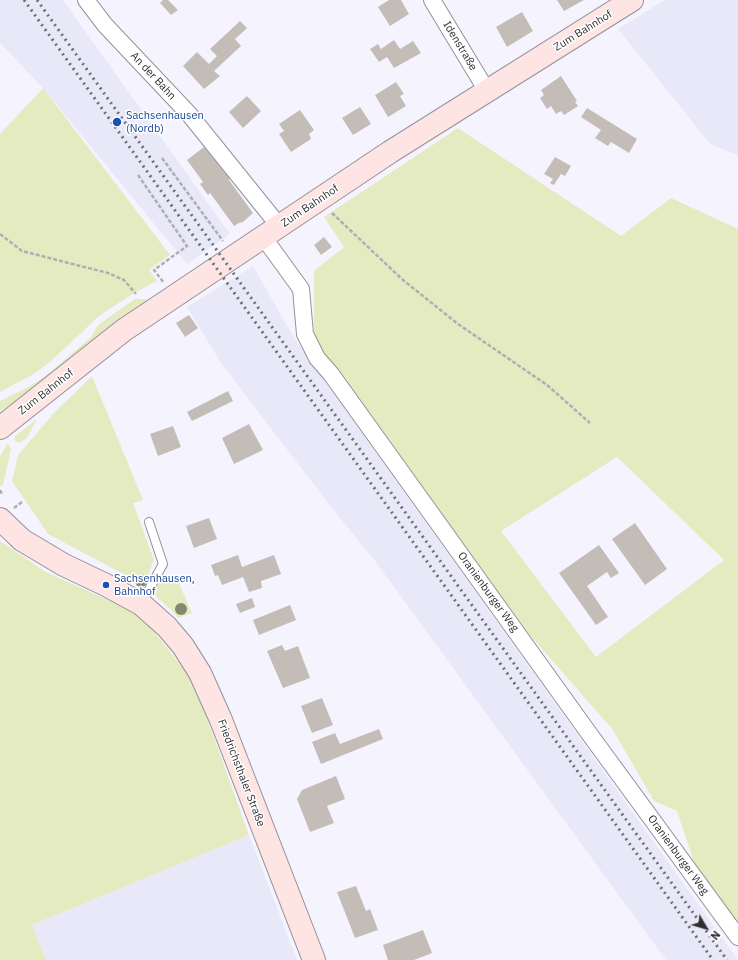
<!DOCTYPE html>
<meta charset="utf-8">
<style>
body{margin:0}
#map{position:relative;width:738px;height:960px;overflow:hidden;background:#f5f4fe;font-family:"IBM Plex Sans",sans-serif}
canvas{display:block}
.north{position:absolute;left:686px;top:908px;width:40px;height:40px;-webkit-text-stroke:3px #fff;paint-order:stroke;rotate:128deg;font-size:11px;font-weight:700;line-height:16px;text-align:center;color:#2e2e31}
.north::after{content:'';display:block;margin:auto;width:14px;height:18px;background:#2e2e31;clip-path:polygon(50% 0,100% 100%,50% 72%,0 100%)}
</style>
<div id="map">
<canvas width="738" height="960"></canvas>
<div class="north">N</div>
</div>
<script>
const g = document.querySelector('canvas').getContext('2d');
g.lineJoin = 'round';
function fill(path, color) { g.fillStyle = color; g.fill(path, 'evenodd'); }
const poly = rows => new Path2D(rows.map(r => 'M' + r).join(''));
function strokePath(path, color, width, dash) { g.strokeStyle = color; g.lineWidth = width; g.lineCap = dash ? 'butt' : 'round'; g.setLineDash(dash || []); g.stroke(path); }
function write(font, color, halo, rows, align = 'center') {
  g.font = font + ' "IBM Plex Sans",sans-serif'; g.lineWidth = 3; g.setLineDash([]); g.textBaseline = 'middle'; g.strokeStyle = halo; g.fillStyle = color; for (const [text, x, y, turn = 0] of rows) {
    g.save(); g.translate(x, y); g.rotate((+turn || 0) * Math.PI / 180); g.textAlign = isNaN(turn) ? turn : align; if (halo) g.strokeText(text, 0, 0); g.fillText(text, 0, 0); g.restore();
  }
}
const built = poly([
 [0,0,63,0,230,234,187,264,43,88,0,43],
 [665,0,738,0,738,155,710,144,618,29],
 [253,266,293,336,738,960,666,960,375,561,331,507,221,363,187,307],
 [249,835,297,960,46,960,32,925]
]);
const green = poly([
 [43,88,170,255,149,270,157,281,134,293,99,316,50,362,34,374,0,392,0,134],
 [458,128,621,236,671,198,738,229,738,922,696,868,677,811,654,801,613,730,521,625,314,348,314,271,344,247,324,217],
 [617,457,724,560,596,657,501,531],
 [135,299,146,299,149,305,42,385,0,411,0,401,28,387,44,377,91,337,98,325],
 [92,376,143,500,133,503,154,560,144,585,48,534,12,481,18,455,53,414],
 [37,419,27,438,19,443,15,441,14,437],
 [8,443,11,449,3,485,0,487,0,456],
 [0,541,46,572,141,615,194,682,249,835,32,925,46,960,0,960],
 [176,577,192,613,178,618,170,609,152,593,159,583]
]);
const building = poly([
 [163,0,168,0,178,10,171,15,160,3],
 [389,0,401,0,409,14,390,26,378,7],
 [557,0,584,0,564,11],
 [522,12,533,31,507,47,496,27],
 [240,21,247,28,235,39,241,46,214,71,220,76,204,89,183,66,197,52,209,64,217,56,210,49],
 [394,40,400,49,413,41,421,53,394,68,387,57,379,62,370,49,378,44,381,49],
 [561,76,577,101,575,102,578,106,564,115,561,111,556,114,551,106,547,109,540,98,544,95,541,90],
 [396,82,404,94,400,96,406,106,388,117,375,95],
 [247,96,261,111,243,128,229,112],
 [360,107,371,124,353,135,342,118],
 [587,108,637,139,629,153,611,142,608,146,595,138,601,130,581,117],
 [300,110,314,130,309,134,311,139,291,152,279,134,284,131,279,124],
 [204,147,225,173,227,173,230,177,229,180,253,213,243,222,239,223,234,226,210,193,208,195,200,184,203,182,187,160],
 [555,157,571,166,565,176,561,174,554,185,550,183,553,179,544,174],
 [324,237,332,247,321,255,314,245],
 [189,315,198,328,185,337,176,323],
 [228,391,233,401,192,421,187,412],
 [249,424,263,450,234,464,222,438],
 [173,426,181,447,158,456,150,434],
 [209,518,217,539,194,548,186,526],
 [635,523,667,569,645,585,612,539],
 [599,545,619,573,611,578,607,572,587,586,608,617,596,625,559,573],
 [238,555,242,567,274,555,281,574,261,581,262,588,249,592,243,577,222,585,218,575,215,576,211,565],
 [252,598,255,607,240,613,236,604],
 [290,605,296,620,259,635,253,620],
 [282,645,285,651,298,646,310,678,283,688,267,651],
 [322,698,333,725,312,733,301,706],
 [379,729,383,739,321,764,312,742,335,733,340,744],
 [336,776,345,799,327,806,334,823,310,832,297,799,302,790],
 [356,886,366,911,370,909,378,930,355,938,337,892],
 [423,930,432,953,414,960,388,960,383,945]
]);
const path = poly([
 [162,158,223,241],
 [138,175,187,246,154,270,164,283],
 [332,213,403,280,458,324,547,385,590,423],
 [0,234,22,251,108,273,124,280,136,294],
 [0,490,2,494],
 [14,508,22,502]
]);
const lane = poly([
 [141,604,163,564,149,522]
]);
const street = poly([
 [86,0,105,25,189,114,280,227],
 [432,0,487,91],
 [264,238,301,289,305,334,317,358,331,374,588,732,738,937]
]);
const secondary = poly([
 [0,428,124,330,390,152,632,0],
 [0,519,22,540,64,565,106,585,141,604,167,627,183,646,200,673,221,720,314,960]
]);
const rail = poly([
 [24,0,713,960],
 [37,0,727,960]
]);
const trees = [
 [141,581],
 [181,609]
];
const markers = [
 [117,122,5,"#1a4fb4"],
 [106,585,4,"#1a4fb4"]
];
const streetNames = [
 ["Zum Bahnhof",583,31,-32],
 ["Idenstraße",460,46,59],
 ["An der Bahn",153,76,47],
 ["Zum Bahnhof",310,206,-34],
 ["Zum Bahnhof",46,392,-38],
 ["Oranienburger Weg",488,592,54],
 ["Friedrichsthaler Straße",241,773,69],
 ["Oranienburger Weg",678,855,54]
];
const transitNames = [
 ["Sachsenhausen",126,116],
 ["(Nordb)",126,129],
 ["Sachsenhausen,",114,579],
 ["Bahnhof",114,592]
];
fill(built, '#e8e8f9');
fill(green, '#e5ebc0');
fill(building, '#c4bcb6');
strokePath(lane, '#92929b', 10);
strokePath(street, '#92929b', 18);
strokePath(secondary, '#92929b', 24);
strokePath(path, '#afaeb5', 2.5, [4, 2]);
strokePath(lane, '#fff', 8);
strokePath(street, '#fff', 16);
strokePath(secondary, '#fee4e2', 22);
strokePath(rail, '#6f6f74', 3, [2, 4]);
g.fillStyle = '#868872';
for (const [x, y] of trees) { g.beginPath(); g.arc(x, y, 6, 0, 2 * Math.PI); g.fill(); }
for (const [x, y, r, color] of markers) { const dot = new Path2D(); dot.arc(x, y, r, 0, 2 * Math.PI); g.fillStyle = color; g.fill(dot); strokePath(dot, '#fff', 1.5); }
write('11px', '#2e2e31', '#fff', streetNames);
write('11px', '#164399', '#fff', transitNames, 'left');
</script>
